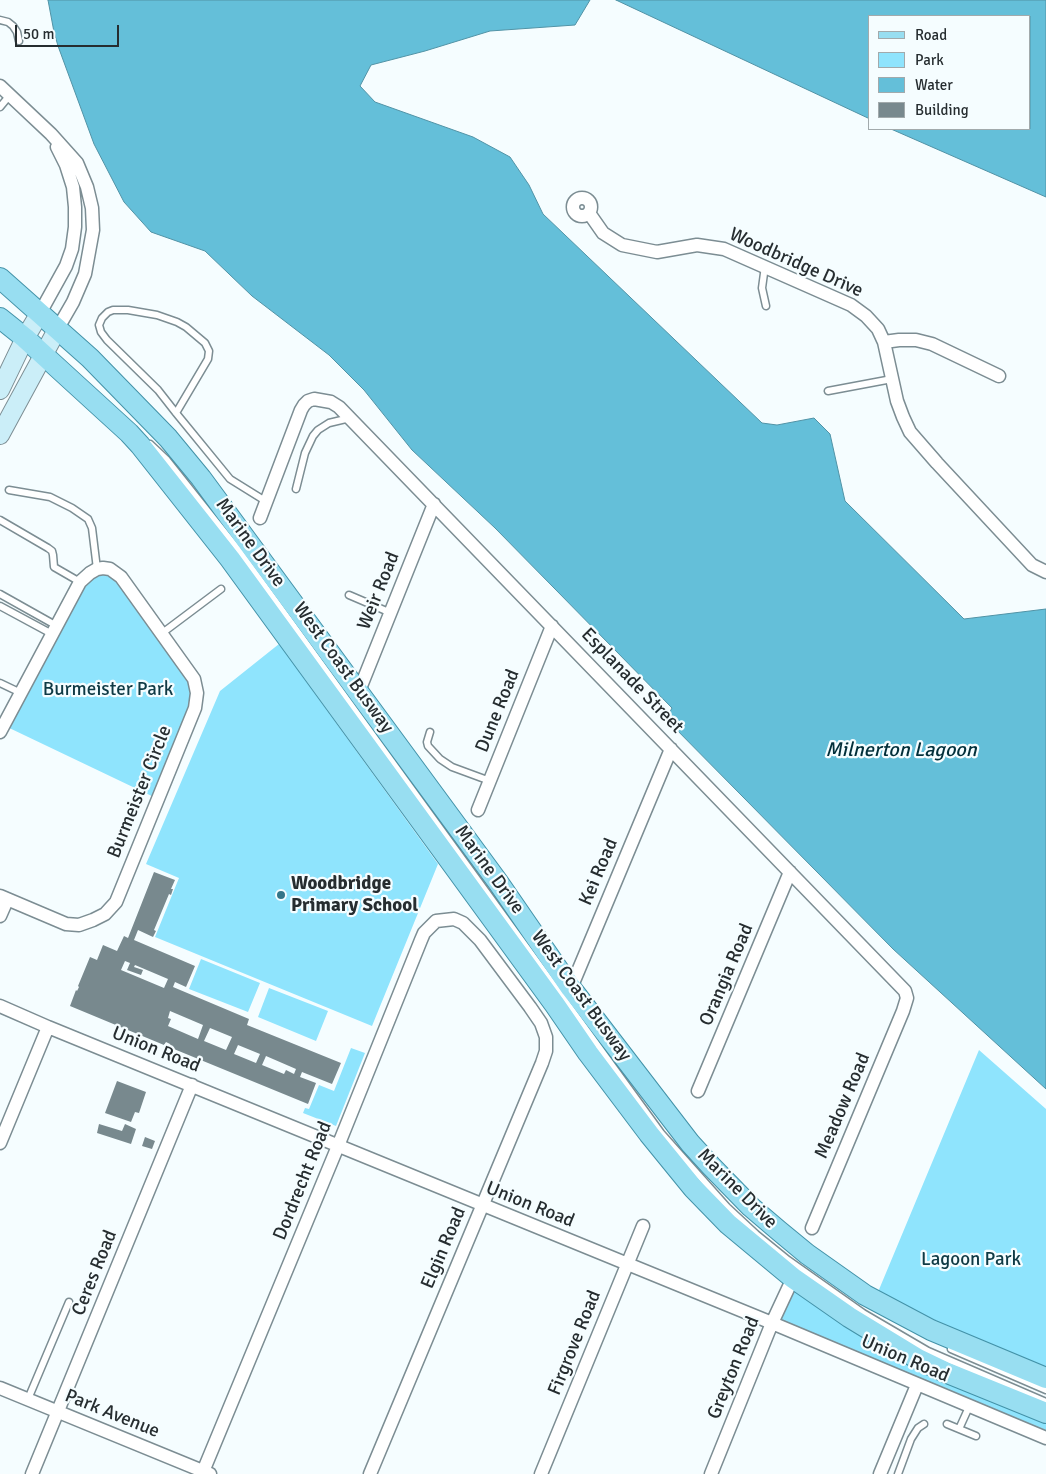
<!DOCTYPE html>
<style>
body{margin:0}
#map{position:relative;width:1046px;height:1474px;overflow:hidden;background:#f5fdff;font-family:Signika,sans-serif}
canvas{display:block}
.legend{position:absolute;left:868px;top:15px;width:162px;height:115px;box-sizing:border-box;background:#f5fdff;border:1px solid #a2aaac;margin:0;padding:6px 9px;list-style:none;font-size:15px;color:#262d30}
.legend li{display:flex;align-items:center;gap:10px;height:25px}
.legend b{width:25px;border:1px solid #a2aaac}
.scale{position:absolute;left:15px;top:25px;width:104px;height:22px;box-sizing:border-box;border:2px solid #262d30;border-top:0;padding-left:6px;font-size:15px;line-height:18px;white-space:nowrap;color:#262d30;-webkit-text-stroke:4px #f5fdff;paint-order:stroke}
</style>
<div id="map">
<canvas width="1046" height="1474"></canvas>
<ul class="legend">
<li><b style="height:6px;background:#98def1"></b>Road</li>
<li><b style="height:14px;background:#8fe4fd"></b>Park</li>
<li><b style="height:14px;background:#64bfd9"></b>Water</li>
<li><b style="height:14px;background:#78898e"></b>Building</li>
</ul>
<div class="scale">50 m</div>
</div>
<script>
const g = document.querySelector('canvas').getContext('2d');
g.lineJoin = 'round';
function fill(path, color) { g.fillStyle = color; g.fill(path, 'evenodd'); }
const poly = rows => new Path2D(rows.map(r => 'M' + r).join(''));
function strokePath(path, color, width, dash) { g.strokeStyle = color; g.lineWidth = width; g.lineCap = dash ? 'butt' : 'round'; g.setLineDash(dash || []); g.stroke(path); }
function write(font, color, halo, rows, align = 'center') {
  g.font = font + ' Signika,sans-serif'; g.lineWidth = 4.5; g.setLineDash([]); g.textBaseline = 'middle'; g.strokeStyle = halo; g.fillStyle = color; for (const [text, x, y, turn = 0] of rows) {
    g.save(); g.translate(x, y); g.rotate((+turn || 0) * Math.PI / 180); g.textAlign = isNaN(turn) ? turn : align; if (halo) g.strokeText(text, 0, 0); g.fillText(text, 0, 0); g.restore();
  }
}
const green = poly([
 [110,569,197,693,158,799,3,725,80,582],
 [279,644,438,864,372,1026,155,937,179,878,146,864,220,691],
 [201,959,260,983,248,1012,189,989],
 [269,988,328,1011,316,1041,258,1017],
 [351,1048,365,1053,336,1126,303,1113,305,1108,309,1109,319,1085,334,1091],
 [979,1050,1046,1109,1046,1372,934,1324,878,1292],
 [793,1278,1046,1413,1046,1438,772,1323]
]);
const water = poly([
 [48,0,590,0,575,25,490,31,425,51,371,65,360,86,375,102,473,137,510,157,529,185,543,214,762,423,777,425,814,418,830,434,845,501,964,619,1046,609,1046,1089,893,949,666,719,672,708,495,528,412,450,364,390,329,355,252,296,205,251,151,232,124,202,94,144,58,46,54,32,48,0],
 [616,0,1046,0,1046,197,891,129,1030,129,1030,16,870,16,870,119,616,0]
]);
const building = poly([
 [154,872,175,880,171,889,173,889,171,895,169,894,154,930,156,931,153,937,138,930,134,940,195,966,186,987,175,982,173,987,249,1019,247,1025,341,1063,332,1084,302,1072,300,1077,316,1083,308,1104,169,1047,170,1044,166,1042,164,1045,70,1006,76,990,77,991,79,987,78,986,90,957,97,960,103,945,117,951,124,936,128,938],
 [125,961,130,963,127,970,141,975,143,970,134,967,135,965,168,979,164,988,121,970],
 [170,1011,203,1025,198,1039,168,1026,171,1019,168,1018],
 [210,1028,232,1037,226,1050,204,1041],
 [238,1045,260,1054,256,1063,234,1054],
 [266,1056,296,1069,294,1074,286,1070,284,1074,262,1065],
 [117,1081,146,1092,139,1113,135,1112,131,1122,105,1113],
 [99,1124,122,1131,125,1124,136,1129,131,1144,97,1133],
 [145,1137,155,1141,152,1149,142,1146]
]);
const service = poly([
 [0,20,8,22,13,26,17,32,19,41],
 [0,107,10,95],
 [765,266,762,288,766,306],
 [828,391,892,379],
 [176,413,208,359,209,351,205,343,186,327,177,322,157,315,128,310,113,310,108,312,102,318,99,325,101,332,107,340,158,390,176,413,230,479,267,502],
 [150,444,167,460,237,548,661,1133,727,1207,756,1234,788,1260,863,1313,928,1351,1046,1402],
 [296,489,305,453,313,436,318,430,329,423,350,418],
 [9,490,50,497,72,508,88,519,92,528,97,569],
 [0,520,48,548,52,551,53,555,54,567,80,582],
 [0,594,57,626],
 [349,595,391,613],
 [0,606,52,634],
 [161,634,221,589],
 [0,683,21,693],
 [430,732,427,742,428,746,440,759,452,767,490,781],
 [951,1349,1046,1390],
 [28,1399,69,1302],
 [947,1424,976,1436],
 [959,1429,969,1407],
 [898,1474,911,1439,918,1428,924,1424]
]);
const minor = poly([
 [0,86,51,134,77,163,87,187,92,208,93,230,85,274,73,302,58,328],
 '573 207a9 9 0 1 1 18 0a9 9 0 1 1-18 0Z',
 [589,213,603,233,622,245,657,252,697,245,724,249,851,305,866,316,878,329,884,342,897,401,903,417,910,432,937,463,1032,565,1046,572],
 [40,313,66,266,72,249,75,227,75,207,73,187,66,165,57,147],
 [884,342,899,340,916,340,932,344,999,376],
 [260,518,301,410,304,405,308,401,314,399,331,402,339,407,905,991,907,998,903,1011,812,1228],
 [359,691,434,504],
 [0,732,80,582,90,573,97,569,103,568,110,569,121,577,194,679,197,693,195,708,116,902,105,914,93,920,79,925,66,924,0,896],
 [478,810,552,626],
 [0,916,7,900],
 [555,1005,571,988,671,749],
 [0,1006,48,1027,772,1323,1046,1438],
 [698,1091,790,872],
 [0,1143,48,1027],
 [0,1388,210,1474],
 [32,1474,192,1085],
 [202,1474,338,1146,421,940,424,933,436,921,454,919,463,923,480,940,530,1007,541,1023,546,1037,546,1051,542,1063,370,1474],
 [541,1474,643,1226],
 [711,1474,772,1323,793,1278],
 [880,1474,917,1385]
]);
const secondary = poly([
 [0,390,25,338,40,313],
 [0,435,58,328]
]);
const primary = poly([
 [0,278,90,358,168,438,201,478,498,882,571,988,690,1143,711,1166,751,1207,778,1230,807,1254,865,1295,931,1330,1046,1378],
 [0,318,25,338,129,433,140,445,230,559,555,1005,588,1053,649,1134,693,1188,728,1224,793,1278,849,1317,918,1359,945,1372,1046,1413]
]);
const markers = [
 [281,895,5,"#347588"]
];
const streetNames = [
 ["Woodbridge Drive",796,263,24],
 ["Marine Drive",250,543,54],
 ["Weir Road",379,591,-68],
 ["West Coast Busway",343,668,54],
 ["Esplanade Street",632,681,46],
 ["Dune Road",498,711,-68],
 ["Burmeister Circle",140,792,-68],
 ["Marine Drive",489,870,54],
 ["Kei Road",599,872,-67],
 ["Orangia Road",727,975,-67],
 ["West Coast Busway",581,996,54],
 ["Union Road",156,1050,22],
 ["Meadow Road",843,1106,-67],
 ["Dordrecht Road",303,1181,-68],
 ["Marine Drive",737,1189,45],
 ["Union Road",530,1205,22],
 ["Elgin Road",444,1248,-67],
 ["Ceres Road",95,1273,-68],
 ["Firgrove Road",575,1343,-68],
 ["Union Road",905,1359,23],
 ["Greyton Road",734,1368,-68],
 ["Park Avenue",112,1414,22]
];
const parkNames = [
 ["Burmeister Park",108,690],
 ["Lagoon Park",971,1260]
];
const poiNames = [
 ["Woodbridge",291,884],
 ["Primary School",291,906]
];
const waterNames = [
 ["Milnerton Lagoon",901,751]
];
fill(green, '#8fe4fd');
fill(water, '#64bfd9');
strokePath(water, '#5193a6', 1);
fill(building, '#78898e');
strokePath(service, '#7c8d93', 9);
strokePath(minor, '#7c8d93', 15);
strokePath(secondary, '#7c8d93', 20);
strokePath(primary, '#4392a8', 22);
strokePath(service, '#fff', 6);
strokePath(minor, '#fff', 12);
strokePath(secondary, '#cbeef8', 18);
strokePath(primary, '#98def1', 20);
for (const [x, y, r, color] of markers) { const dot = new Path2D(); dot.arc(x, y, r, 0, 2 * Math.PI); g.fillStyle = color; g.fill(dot); strokePath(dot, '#f5fdff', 2); }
write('19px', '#262d30', '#f5fdff', streetNames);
write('19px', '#0f3a45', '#f5fdff', parkNames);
write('bold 19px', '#262d30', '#f5fdff', poiNames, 'left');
write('italic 20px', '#022f3a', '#f5fdff', waterNames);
</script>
